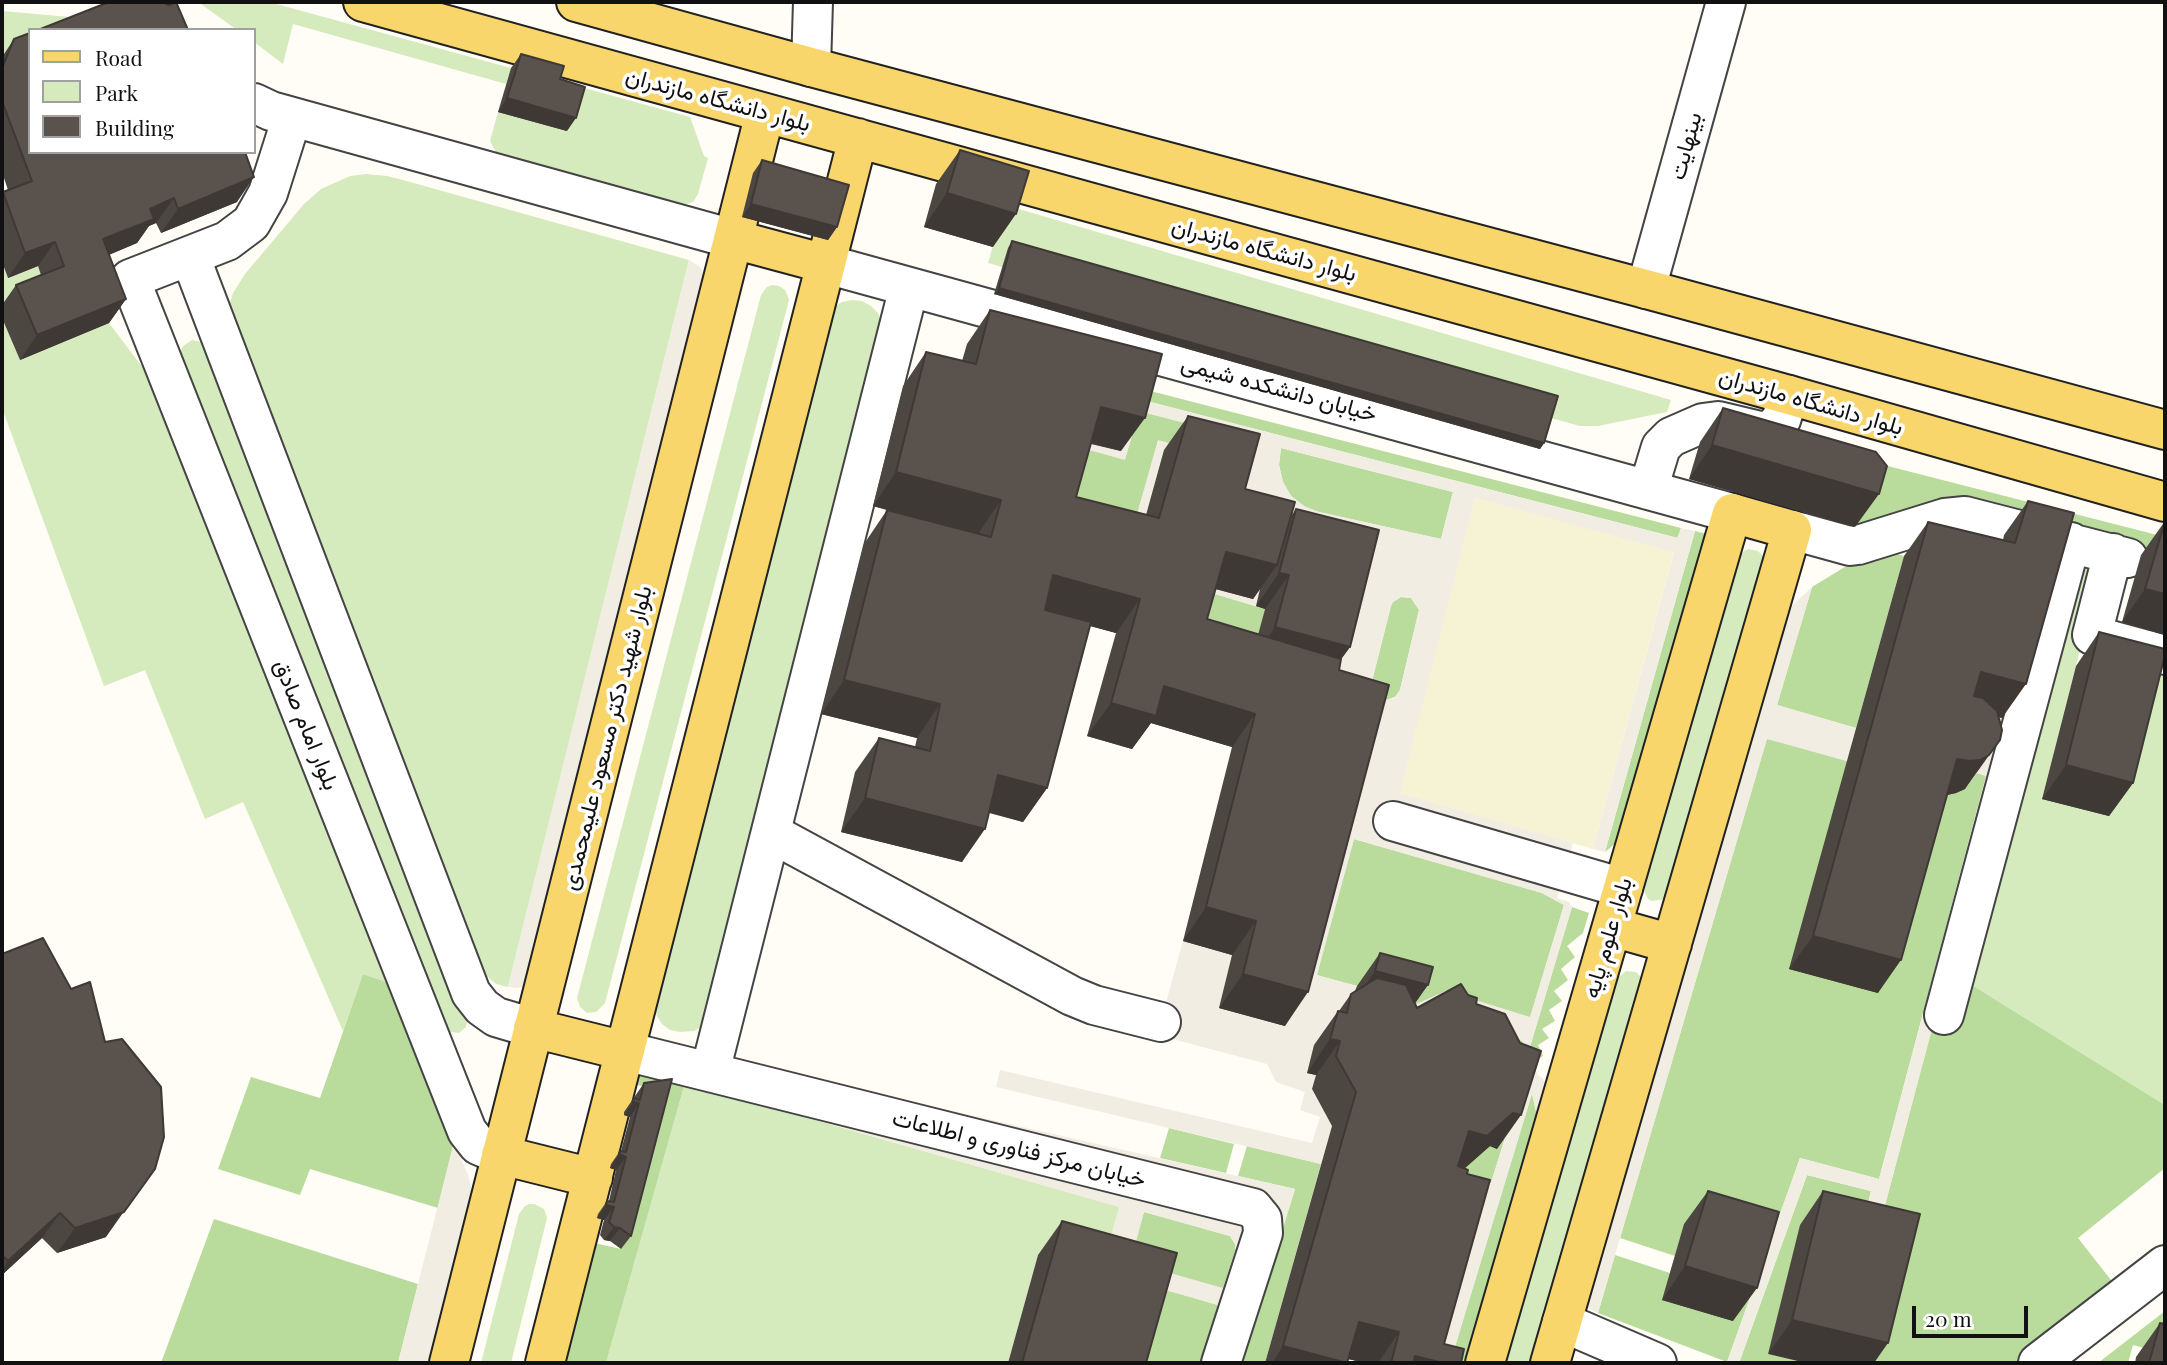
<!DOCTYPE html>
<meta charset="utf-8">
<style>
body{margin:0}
#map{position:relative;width:2167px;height:1365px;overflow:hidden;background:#fffdf5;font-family:"Playfair Display",serif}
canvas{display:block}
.frame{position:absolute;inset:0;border:4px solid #111;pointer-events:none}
.legend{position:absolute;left:28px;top:28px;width:228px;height:126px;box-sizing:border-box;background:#fff;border:2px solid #a0a0a0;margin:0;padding:9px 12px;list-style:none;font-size:21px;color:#111}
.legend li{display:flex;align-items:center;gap:14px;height:35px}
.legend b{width:35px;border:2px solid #a0a0a0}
.scale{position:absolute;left:1912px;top:1306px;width:116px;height:32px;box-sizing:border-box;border:4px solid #111;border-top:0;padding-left:9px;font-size:21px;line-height:24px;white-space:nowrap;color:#111;-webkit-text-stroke:5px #fff;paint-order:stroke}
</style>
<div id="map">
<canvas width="2167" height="1365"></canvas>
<div class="frame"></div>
<ul class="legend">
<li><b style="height:9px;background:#f9d66b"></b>Road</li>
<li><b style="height:19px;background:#d5ebbd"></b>Park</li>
<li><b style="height:19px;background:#5a524d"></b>Building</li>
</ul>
<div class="scale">20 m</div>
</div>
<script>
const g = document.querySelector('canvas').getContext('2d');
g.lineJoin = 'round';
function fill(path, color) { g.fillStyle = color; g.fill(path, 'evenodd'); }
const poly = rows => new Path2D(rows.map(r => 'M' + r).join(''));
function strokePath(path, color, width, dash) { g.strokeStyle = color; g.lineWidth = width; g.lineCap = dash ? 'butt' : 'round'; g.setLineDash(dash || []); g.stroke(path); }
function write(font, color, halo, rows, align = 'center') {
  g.font = font + ' "Playfair Display",Vazirmatn,serif'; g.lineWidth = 7; g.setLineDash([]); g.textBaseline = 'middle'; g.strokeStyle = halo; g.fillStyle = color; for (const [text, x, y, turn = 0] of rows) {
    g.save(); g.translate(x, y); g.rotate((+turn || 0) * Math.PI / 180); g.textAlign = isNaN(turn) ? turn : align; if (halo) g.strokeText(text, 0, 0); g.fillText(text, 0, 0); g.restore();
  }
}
const farmland = poly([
 [1475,498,1674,551,1593,849,1399,793]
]);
const green = poly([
 [198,2,269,2,511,68,506,84,293,24,283,64,254,42,254,30,237,30],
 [2,11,70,17,84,30,30,30,30,51,2,62],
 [555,80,690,117,704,156,708,158,698,194,693,202,684,205,496,152,490,141,498,112],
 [366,174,387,176,403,180,689,260,508,987,496,984,483,973,228,309,233,293,245,274,304,204,321,189,350,176],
 [1005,205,1671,400,1667,412,1598,426,1580,426,988,263],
 [2,262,8,278,38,266,47,291,2,309],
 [772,285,779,286,785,290,789,299,788,304,605,1003,596,1012,587,1013,580,1007,577,998,761,295,767,287],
 [852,300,862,301,871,306,878,313,882,322,702,1026,694,1031,680,1032,670,1030,662,1024,657,1016,653,1002,834,307,842,302],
 [2,318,20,360,109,323,153,381,386,982,363,974,343,1031,243,802,205,819,145,670,104,686,2,408],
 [192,340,201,342,205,345,468,1018,466,1027,459,1033,445,1031,179,354,183,346],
 [1748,549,1758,551,1765,558,1665,899,1652,901,1648,899,1642,886,1737,559,1744,551],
 [2082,558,2102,564,2042,799,2143,683,2165,668,2165,1105,1967,982],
 [1626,971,1636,972,1643,979,1534,1363,1503,1363,1615,980],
 [685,1083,1120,1207,1101,1272,1038,1255,1008,1363,606,1363],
 [529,1204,534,1204,544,1209,547,1218,511,1363,481,1363,519,1214,525,1206]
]);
const forest = poly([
 [1139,388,1681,528,1678,538,1135,398],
 [1139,411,1255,441,1248,464,1158,441,1130,542,1061,524,1082,448,1125,459],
 [1281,448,1453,492,1441,539,1310,510,1304,506,1291,496,1283,482,1279,465],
 [1876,463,2165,537,2165,562,1855,527],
 [1695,531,1707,534,1617,842,1605,852],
 [1876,548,1904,556,1856,728,1777,705,1812,587],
 [1205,591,1265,609,1252,660,1189,650],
 [1401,597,1411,598,1419,610,1400,690,1395,697,1386,700,1381,699,1371,685,1391,606,1393,602],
 [1767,738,1847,761,1933,793,1956,793,1965,789,1977,773,1986,776,1879,1179,1800,1158,1727,1362,1598,1313,1615,1255,1670,1273,1675,1256,1620,1238],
 [1354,839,1542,893,1564,905,1530,1018,1446,991,1406,1009,1409,1000,1316,975],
 [1572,907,1589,913,1583,933,1567,946,1575,957,1561,969,1568,980,1554,991,1562,1001,1549,1010,1555,1021,1542,1029,1549,1038,1538,1045,1543,1056,1532,1063,1537,1073,1528,1065,1526,1060],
 [363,974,386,982,454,1142,438,1208,310,1169,300,1195,218,1169,251,1077,320,1098],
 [1967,982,2165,1105,2165,1168,2078,1238,2118,1289,2021,1363,1868,1363,1875,1243,1933,1023],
 [1467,1023,1523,1041,1521,1086,1491,1183,1444,1170],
 [636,1070,685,1083,606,1363,558,1363,590,1242,621,1249,662,1092,631,1083],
 [1532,1093,1537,1116,1465,1363,1450,1363],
 [1169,1128,1234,1144,1226,1173,1160,1158],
 [1247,1146,1321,1164,1265,1363,1241,1363,1295,1189,1238,1176],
 [1807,1175,1871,1191,1859,1239,1768,1354,1806,1363,1739,1363],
 [1144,1212,1230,1236,1235,1244,1235,1251,1223,1289,1159,1270,1135,1241],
 [214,1219,418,1284,398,1363,161,1363],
 [1153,1286,1218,1305,1201,1363,1132,1363],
 [2165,1311,2165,1354,2133,1345,2128,1363,2098,1363]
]);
const plaza = poly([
 [689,260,701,268,706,290,525,986,517,988,508,987],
 [1135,398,1677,538,1681,528,1695,531,1605,852,1593,849,1674,552,1475,498,1400,793,1573,843,1557,898,1569,902,1572,907,1526,1060,1528,1065,1548,1084,1477,1363,1465,1363,1537,1116,1532,1094,1450,1363,1438,1363,1483,1209,1436,1195,1444,1170,1491,1183,1521,1086,1516,1062,1523,1041,1467,1023,1307,1072,1316,1075,1312,1090,1332,1126,1321,1164,996,1087,1000,1070,1312,1143,1320,1117,1300,1110,1305,1092,1276,1082,1267,1064,1157,1035,1183,941,1365,719,1183,653,1135,552,1052,530,1077,440],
 [1139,411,1254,441,1248,464,1158,440,1129,542,1061,524,1082,448,1125,460],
 [1281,448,1453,492,1441,539,1319,512,1304,506,1291,496,1283,482,1279,465],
 [1273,543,1311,686,1189,650,1205,591,1256,606],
 [1401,597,1411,598,1419,610,1400,690,1395,698,1386,700,1381,699,1371,685,1391,606,1393,602],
 [1354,839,1542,893,1564,905,1530,1017,1446,991,1406,1009,1352,1005,1357,986,1317,975],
 [2060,550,1875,1243,1859,1239,1871,1191,1807,1175,1739,1363,1730,1363,1727,1362,1800,1158,1879,1179,1986,776,1977,773,1978,764],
 [1812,587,1777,705,1856,728,1847,761,1767,739,1598,1313,1586,1307,1786,615,1793,605],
 [733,1061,1295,1189,1241,1363,1201,1363,1218,1305,1101,1272,1119,1207,725,1094],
 [1144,1212,1230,1236,1235,1244,1235,1251,1223,1288,1159,1270,1135,1246],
 [454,1142,468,1175,472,1192,432,1363,398,1363]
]);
const minor = poly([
 [811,67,813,2],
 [254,103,271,111,733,239],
 [292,117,268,193,251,223,227,241,130,279,467,1131,478,1145,501,1155],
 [190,256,471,993,482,1007,496,1017,533,1028],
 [826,264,1732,513],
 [1646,289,1726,2],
 [1648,490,1661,447,1671,437,1703,423,1718,421,1764,432,1771,430,1781,420,1789,395],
 [1792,530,1850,546,1858,545,1945,518,1965,516,2128,558],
 [2113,553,2092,635,2165,655],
 [1393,821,1623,888],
 [771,833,1072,996,1094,1005,1161,1022],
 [1944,1015,2071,542],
 [625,1051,1253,1208,1262,1219,1263,1233,1221,1363],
 [710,1072,909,287],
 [1562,1322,1657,1363],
 [2038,1363,2165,1265]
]);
const major = poly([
 [363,2,1789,395,2165,502],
 [576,2,811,67,1646,289,2165,430],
 [733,239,826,264],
 [1612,927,1672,944],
 [533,1028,625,1051],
 [501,1155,593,1178],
 [449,1363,765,113],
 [545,1363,858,138],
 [1485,1363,1732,513,1792,530,1550,1363]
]);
const wall = poly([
 [14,39,246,156,237,202,161,233,156,223,149,226,137,243,109,255,126,299,109,323,20,360,2,318,2,305,16,285,41,275,38,266,8,278,2,262,2,194,3,192,8,190,2,172,2,57],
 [521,54,567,131,498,112,511,68],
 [960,150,993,247,924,227,936,184],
 [762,160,837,227,828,240,742,217,753,173],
 [1012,241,1544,443,1540,449,994,294,1008,248],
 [990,310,1121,451,1091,444,1076,497,1146,515,1164,450,1188,416,1245,489,1291,516,1296,509,1350,647,1341,659,1285,1026,1219,1008,1232,955,1183,941,1232,747,1151,723,1132,749,1087,736,1116,633,1090,626,1047,788,1023,822,989,813,962,862,841,832,855,772,879,738,915,747,917,738,821,714,864,544,887,510,873,506,903,386,926,352,962,361,967,344],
 [1215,589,1253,599,1260,589,1256,606,1265,609,1258,635,1207,619],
 [1723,408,1855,527,1689,479,1700,442],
 [2028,501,2002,718,1999,717,1965,789,1956,793,1947,795,1878,993,1789,969,1904,556,1928,522,2003,540,2004,535],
 [2165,521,2165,635,2122,622,2141,555],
 [2099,632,2133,783,2109,816,2042,799,2076,666],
 [1380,953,1417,1008,1468,995,1476,1004,1497,1149,1490,1146,1464,1168,1467,1174,1444,1344,1461,1363,1365,1363,1348,1359,1347,1363,1265,1363,1332,1126,1312,1089,1316,1075,1307,1073,1314,1045,1338,1011,1339,1011,1351,994,1355,991,1357,986],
 [2,954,106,1237,57,1253,42,1238,2,1275],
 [644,1083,631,1236,621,1249,610,1241,604,1240,600,1235,604,1220,597,1218,598,1214,607,1201,609,1201,616,1170,610,1168,611,1164,620,1151,621,1151,630,1117,624,1115,624,1112],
 [1708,1191,1733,1321,1662,1300,1684,1224],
 [1823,1191,1920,1214,1768,1354,1800,1225],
 [1062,1221,1146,1363,1008,1363,1038,1255],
 [2160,1323,2165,1363,2135,1363,2136,1357]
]);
const shadedWall = poly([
 [507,98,576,118,567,131,498,112],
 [254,177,237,202,161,233,178,209],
 [947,193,1016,214,993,247,924,227],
 [174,198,156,223,149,226,137,243,86,264,103,239,150,209],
 [751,204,837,227,828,240,742,217],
 [55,242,38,266,8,278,25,253],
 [999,288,1544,443,1540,449,994,294],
 [126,299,109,323,20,360,37,335],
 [1101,407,1145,418,1121,451,1077,440],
 [1712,445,1879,494,1855,527,1689,479],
 [896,472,1001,500,978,534,873,506],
 [1226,552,1277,565,1253,599,1202,585],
 [1279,573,1289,575,1265,609,1256,606],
 [1053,575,1140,599,1116,633,1029,609],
 [2145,589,2165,594,2165,635,2122,622],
 [1275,627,1350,647,1326,680,1252,660],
 [1981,672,2026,684,2002,718,1958,706],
 [844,680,940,704,917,738,821,714],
 [1164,686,1255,714,1232,747,1151,723,1132,749,1087,736,1111,703],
 [2000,740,1965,789,1956,793,1947,795,1957,759],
 [2066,765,2133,783,2109,816,2042,799],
 [998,775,1047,788,1023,822,975,808],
 [865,798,985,829,962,862,841,832],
 [1206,907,1256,921,1232,955,1183,941],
 [1813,936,1901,960,1878,993,1789,969],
 [1375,971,1428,985,1404,1019,1352,1005],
 [1243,974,1308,992,1285,1026,1219,1008],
 [1330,1039,1340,1041,1316,1075,1307,1073],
 [633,1102,639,1103,630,1117,624,1115],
 [1513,1113,1521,1115,1497,1149,1490,1146,1463,1170,1445,1165,1469,1131],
 [619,1154,626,1157,616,1170,610,1168],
 [137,1193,106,1237,57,1253,75,1228],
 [606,1205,614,1207,604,1220,597,1218],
 [60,1213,42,1238,2,1275,2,1270,8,1261],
 [614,1227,620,1228,610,1241,604,1240],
 [1685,1266,1757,1288,1733,1321,1662,1300],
 [1792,1320,1888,1343,1874,1363,1806,1363,1768,1354],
 [1359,1322,1399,1332,1378,1363,1365,1363,1336,1356],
 [1283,1346,1346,1363,1272,1363],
 [1415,1356,1443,1363,1410,1363]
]);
const building = poly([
 [109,2,162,2,169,5,176,2,188,30,38,30,109,2],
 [30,33,30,152,245,152,254,177,178,209,174,198,150,209,154,219,103,239,126,299,37,335,16,285,64,266,55,242,25,253,3,192,32,181,2,101,2,68,14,39,30,33],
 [521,54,564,66,560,79,585,87,576,118,507,98,521,54],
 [960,150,1029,171,1016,214,947,193,960,150],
 [762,160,849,185,837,227,751,204,762,160],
 [1012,241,1558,396,1544,443,999,288,1012,241],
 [990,310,1162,354,1145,418,1101,407,1076,497,1159,518,1188,416,1260,434,1245,489,1295,502,1277,565,1226,552,1207,619,1341,659,1339,670,1389,685,1308,992,1243,974,1256,921,1206,907,1255,714,1164,686,1156,716,1111,703,1140,599,1053,575,1045,610,1091,622,1047,788,998,775,985,829,865,798,879,738,930,751,940,704,844,680,887,510,991,537,1001,500,896,472,926,352,976,364,990,310],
 [1723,408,1876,452,1887,466,1879,494,1712,445,1723,408],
 [2028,501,2074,513,2026,684,1981,672,1974,696,1983,698,1997,711,2002,730,2000,740,1989,755,1980,760,1970,761,1957,759,1901,960,1813,936,1928,522,2015,543,2028,501],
 [1296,509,1379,530,1350,647,1275,627,1289,575,1279,573,1296,509],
 [2165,521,2165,594,2145,589,2165,521],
 [2099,632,2165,649,2165,655,2133,783,2066,765,2099,632],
 [43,938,71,989,90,982,105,1042,122,1039,161,1087,164,1137,155,1169,124,1212,75,1228,60,1213,8,1261,2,1255,2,954,43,938],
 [1380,953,1433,967,1428,985,1375,971,1380,953],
 [1377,978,1406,985,1417,1008,1461,984,1468,995,1477,998,1476,1004,1505,1014,1520,1043,1541,1051,1521,1115,1513,1113,1487,1136,1469,1131,1458,1166,1468,1170,1467,1174,1490,1180,1444,1344,1464,1349,1461,1363,1443,1363,1415,1356,1413,1363,1391,1363,1399,1332,1359,1322,1347,1363,1283,1346,1356,1092,1336,1056,1340,1041,1330,1039,1338,1011,1347,1013,1351,994,1377,978],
 [672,1079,631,1236,620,1228,614,1227,609,1222,614,1207,606,1205,607,1201,614,1202,626,1157,619,1154,620,1151,626,1152,639,1103,633,1102,634,1098,640,1100,644,1083,672,1079],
 [1708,1191,1779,1212,1757,1288,1685,1266,1708,1191],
 [1823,1191,1920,1214,1888,1343,1792,1320,1823,1191],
 [1062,1221,1177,1253,1146,1363,1022,1363,1062,1221],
 [2160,1323,2165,1324,2165,1363,2149,1363,2160,1323]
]);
const streetNames = [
 ["بلوار دانشگاه مازندران",718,100,15],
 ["بینهایت",1686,146,-75],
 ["بلوار دانشگاه مازندران",1264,250,15],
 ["خیابان دانشکده شیمی",1279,389,15],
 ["بلوار دانشگاه مازندران",1811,402,16],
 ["بلوار امام صادق",306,725,68],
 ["بلوار شهید دکتر مسعود علیمحمدی",607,738,-76],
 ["بلوار علوم پایه",1608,938,-74],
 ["خیابان مرکز فناوری و اطلاعات",1019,1149,14]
];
fill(farmland, '#f6f3d4');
fill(green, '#d5ebbd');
fill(forest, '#b9dc9c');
fill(plaza, '#f1ede2');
strokePath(minor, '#444', 42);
strokePath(major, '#222', 42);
strokePath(minor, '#fff', 38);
strokePath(major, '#f9d66b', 38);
fill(wall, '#4d4742');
fill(shadedWall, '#3f3936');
fill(building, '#5a524d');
strokePath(building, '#3f3936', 2);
write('23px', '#111', '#fff', streetNames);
</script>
